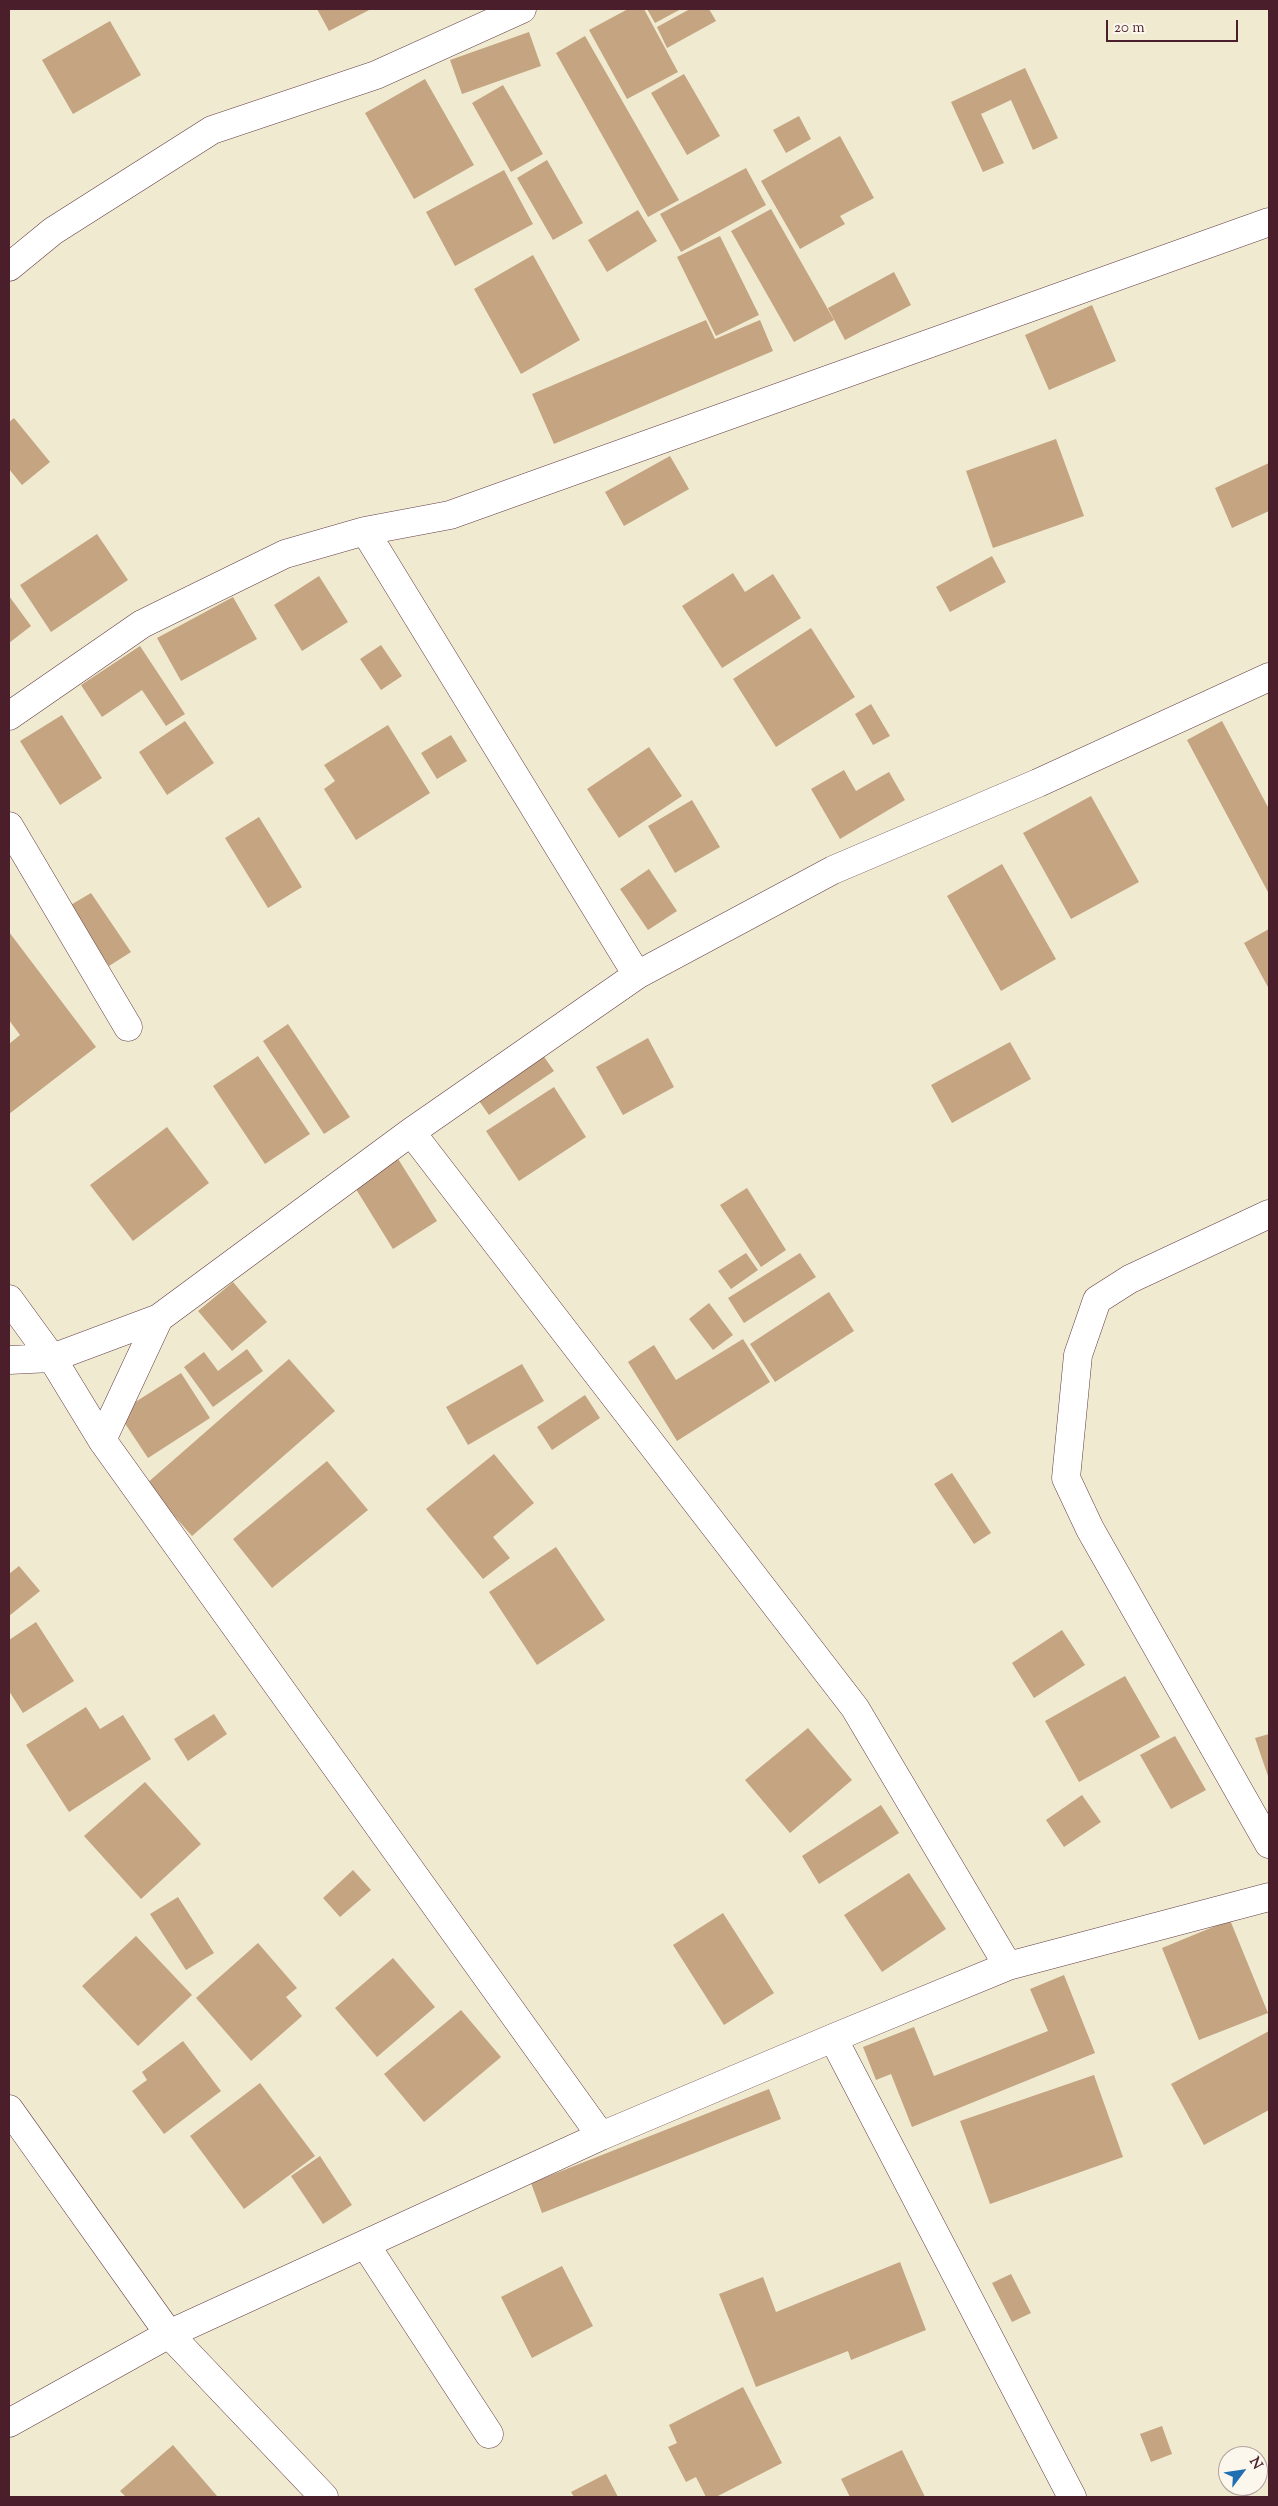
<!DOCTYPE html>
<style>
body{margin:0}
#map{position:relative;width:1278px;height:2506px;overflow:hidden;background:#f0ead1;font-family:"Sorts Mill Goudy",serif}
canvas{display:block}
.frame{position:absolute;inset:0;border:10px solid #4a1f2b;pointer-events:none}
.north{position:absolute;left:1218px;top:2446px;width:50px;height:50px;box-sizing:border-box;background:#fbf7ec;border:1px solid #b4a19f;border-radius:50%;rotate:59deg;font-size:14px;font-weight:700;line-height:20px;text-align:center;color:#4a1f2b}
.north::after{content:'';display:block;margin:auto;width:18px;height:22px;background:#1f6fb2;clip-path:polygon(50% 0,100% 100%,50% 72%,0 100%)}
.scale{position:absolute;left:1106px;top:20px;width:132px;height:22px;box-sizing:border-box;border:2px solid #4a1f2b;border-top:0;padding-left:6px;font-size:15px;line-height:18px;white-space:nowrap;color:#4a1f2b;-webkit-text-stroke:4px #fbf7ec;paint-order:stroke}
</style>
<div id="map">
<canvas width="1278" height="2506"></canvas>
<div class="frame"></div>
<div class="north">N</div>
<div class="scale">20 m</div>
</div>
<script>
const g = document.querySelector('canvas').getContext('2d');
g.lineJoin = 'round';
function fill(path, color) { g.fillStyle = color; g.fill(path, 'evenodd'); }
const poly = rows => new Path2D(rows.map(r => 'M' + r).join(''));
function strokePath(path, color, width, dash) { g.strokeStyle = color; g.lineWidth = width; g.lineCap = dash ? 'butt' : 'round'; g.setLineDash(dash || []); g.stroke(path); }
const building = poly([
 [317,9,371,9,329,31],
 [628,9,644,9,678,72,627,99,589,30],
 [647,9,681,9,655,23],
 [690,9,709,9,716,21,667,48,657,27],
 [110,21,141,75,73,114,42,60],
 [529,32,541,66,462,94,450,60],
 [585,36,679,200,648,217,556,53],
 [1025,68,1058,138,1033,150,1011,100,981,114,1004,163,983,172,951,102],
 [684,74,720,136,687,155,651,93],
 [425,79,474,165,414,199,365,113],
 [503,85,543,154,511,172,472,103],
 [799,116,811,139,786,153,773,130],
 [840,136,874,198,840,216,845,224,800,249,761,181],
 [547,160,583,223,553,240,517,178],
 [746,168,766,205,681,252,660,214],
 [504,170,533,224,455,266,426,212],
 [771,209,834,320,794,342,731,231],
 [638,210,657,241,607,272,588,240],
 [720,236,759,315,716,336,677,257],
 [533,255,580,340,521,374,474,289],
 [894,272,911,305,845,340,828,308],
 [1092,305,1116,361,1049,390,1025,335],
 [706,320,715,339,760,320,773,351,554,444,532,394],
 [14,418,50,462,22,485,9,469,9,422],
 [1056,439,1084,516,993,548,966,471],
 [670,456,689,489,624,526,605,492],
 [1269,463,1269,511,1232,528,1215,488],
 [97,534,128,580,51,632,20,585],
 [992,556,1006,582,950,612,936,587],
 [733,573,745,592,773,574,801,618,722,668,682,606],
 [319,576,348,622,302,651,274,605],
 [9,596,31,626,9,643],
 [233,597,257,639,181,681,157,638],
 [811,628,855,697,776,747,733,679],
 [381,645,402,676,381,690,360,659],
 [140,646,185,714,166,726,142,690,102,717,81,685],
 [871,704,890,736,873,745,855,714],
 [62,715,102,778,60,805,20,741],
 [185,721,214,763,167,795,139,752],
 [1222,721,1269,809,1269,894,1187,740],
 [388,725,430,793,356,840,324,789,335,781,324,765],
 [451,735,467,761,437,779,421,753],
 [649,747,682,796,619,838,587,789],
 [844,770,856,791,889,772,905,800,840,839,811,789],
 [1091,796,1139,882,1071,919,1023,833],
 [692,800,720,847,675,873,648,826],
 [259,817,302,887,268,908,225,838],
 [1002,864,1056,959,1001,991,947,896],
 [649,869,677,911,648,930,620,889],
 [91,893,131,952,109,966,69,906],
 [1269,929,1269,989,1244,943],
 [9,932,96,1047,9,1114,9,1044,20,1035,9,1020],
 [288,1024,350,1117,324,1134,263,1041],
 [648,1038,674,1087,623,1115,596,1067],
 [1010,1042,1031,1079,952,1123,931,1085],
 [535,1044,554,1071,489,1115,470,1088],
 [258,1056,310,1134,265,1164,213,1086],
 [554,1087,586,1137,519,1181,486,1131],
 [167,1127,209,1183,133,1241,90,1185],
 [395,1154,437,1221,393,1249,351,1181],
 [747,1188,786,1250,761,1267,720,1205],
 [746,1253,758,1270,731,1289,718,1271],
 [800,1253,816,1277,744,1323,728,1298],
 [233,1282,267,1322,232,1351,198,1311],
 [829,1292,854,1331,775,1382,750,1344],
 [709,1303,733,1335,713,1350,689,1319],
 [743,1339,770,1382,677,1441,628,1362,654,1345,676,1380],
 [247,1349,263,1371,213,1407,184,1367,204,1352,218,1371],
 [289,1359,335,1411,192,1536,146,1484],
 [522,1364,544,1401,468,1445,446,1407],
 [181,1373,210,1418,148,1458,118,1413],
 [585,1395,600,1418,552,1450,537,1427],
 [494,1454,534,1503,493,1537,510,1558,483,1579,426,1509],
 [327,1461,368,1510,272,1588,233,1539],
 [952,1473,991,1533,974,1544,934,1484],
 [556,1547,605,1620,537,1665,489,1592],
 [19,1566,40,1591,9,1616,9,1574],
 [36,1622,74,1681,23,1713,9,1691,9,1640],
 [1062,1630,1085,1665,1034,1698,1012,1663],
 [1125,1676,1160,1737,1079,1782,1045,1721],
 [86,1707,100,1729,123,1715,151,1759,69,1812,26,1745],
 [214,1714,227,1734,188,1761,174,1739],
 [808,1728,852,1780,790,1833,745,1780],
 [1269,1734,1269,1779,1255,1738],
 [1175,1736,1206,1790,1171,1809,1140,1755],
 [145,1782,201,1844,141,1899,84,1836],
 [1082,1795,1101,1822,1064,1847,1046,1820],
 [881,1805,899,1833,819,1884,802,1856],
 [353,1870,371,1890,340,1917,323,1898],
 [909,1873,946,1929,882,1972,844,1915],
 [178,1897,214,1953,186,1970,150,1914],
 [723,1913,774,1993,724,2025,673,1945],
 [1230,1920,1268,2013,1199,2040,1162,1948],
 [136,1936,192,1995,138,2046,82,1986],
 [258,1943,297,1988,286,1997,302,2016,251,2061,196,1998],
 [393,1958,435,2007,377,2057,335,2008],
 [1064,1975,1095,2053,912,2127,891,2074,876,2080,863,2047,914,2027,934,2076,1048,2031,1030,1989],
 [461,2010,501,2057,424,2122,384,2074],
 [1269,2031,1269,2110,1204,2145,1171,2084],
 [183,2041,221,2091,164,2134,132,2091,147,2080,142,2072],
 [1094,2075,1123,2157,990,2204,960,2121],
 [260,2083,315,2156,244,2209,190,2136],
 [769,2089,781,2119,542,2213,531,2183],
 [320,2156,352,2205,323,2224,291,2176],
 [900,2262,926,2330,851,2360,848,2351,756,2387,719,2294,763,2277,776,2312],
 [562,2266,593,2326,532,2358,501,2297],
 [1011,2274,1031,2313,1012,2322,992,2283],
 [743,2387,782,2463,716,2497,706,2497,696,2477,686,2482,668,2447,677,2443,669,2425],
 [1162,2426,1172,2454,1151,2462,1140,2434],
 [173,2445,217,2496,126,2497,120,2491],
 [902,2450,925,2497,850,2497,841,2479],
 [606,2474,618,2497,574,2497,571,2492]
]);
const street = poly([
 [9,267,53,231,212,130,376,75,522,9],
 [365,531,637,975],
 [9,716,142,624,285,554,365,531,450,515,1269,222],
 [9,826,128,1027],
 [411,1132,855,1708,1008,1966],
 [1269,1214,1130,1279,1097,1300,1078,1355,1066,1478,1090,1529,1269,1844],
 [9,1299,52,1358,102,1440,601,2136],
 [9,1360,52,1358,159,1318,411,1132,637,975,833,870,1038,783,1269,677],
 [102,1440,159,1318],
 [833,2038,1072,2497],
 [9,2109,169,2334,324,2497],
 [365,2244,489,2434],
 [9,2423,169,2334,601,2136,833,2038,1008,1966,1269,1897]
]);
fill(building, '#c4a481');
strokePath(street, '#633d44', 29);
strokePath(street, '#fff', 28);
</script>
